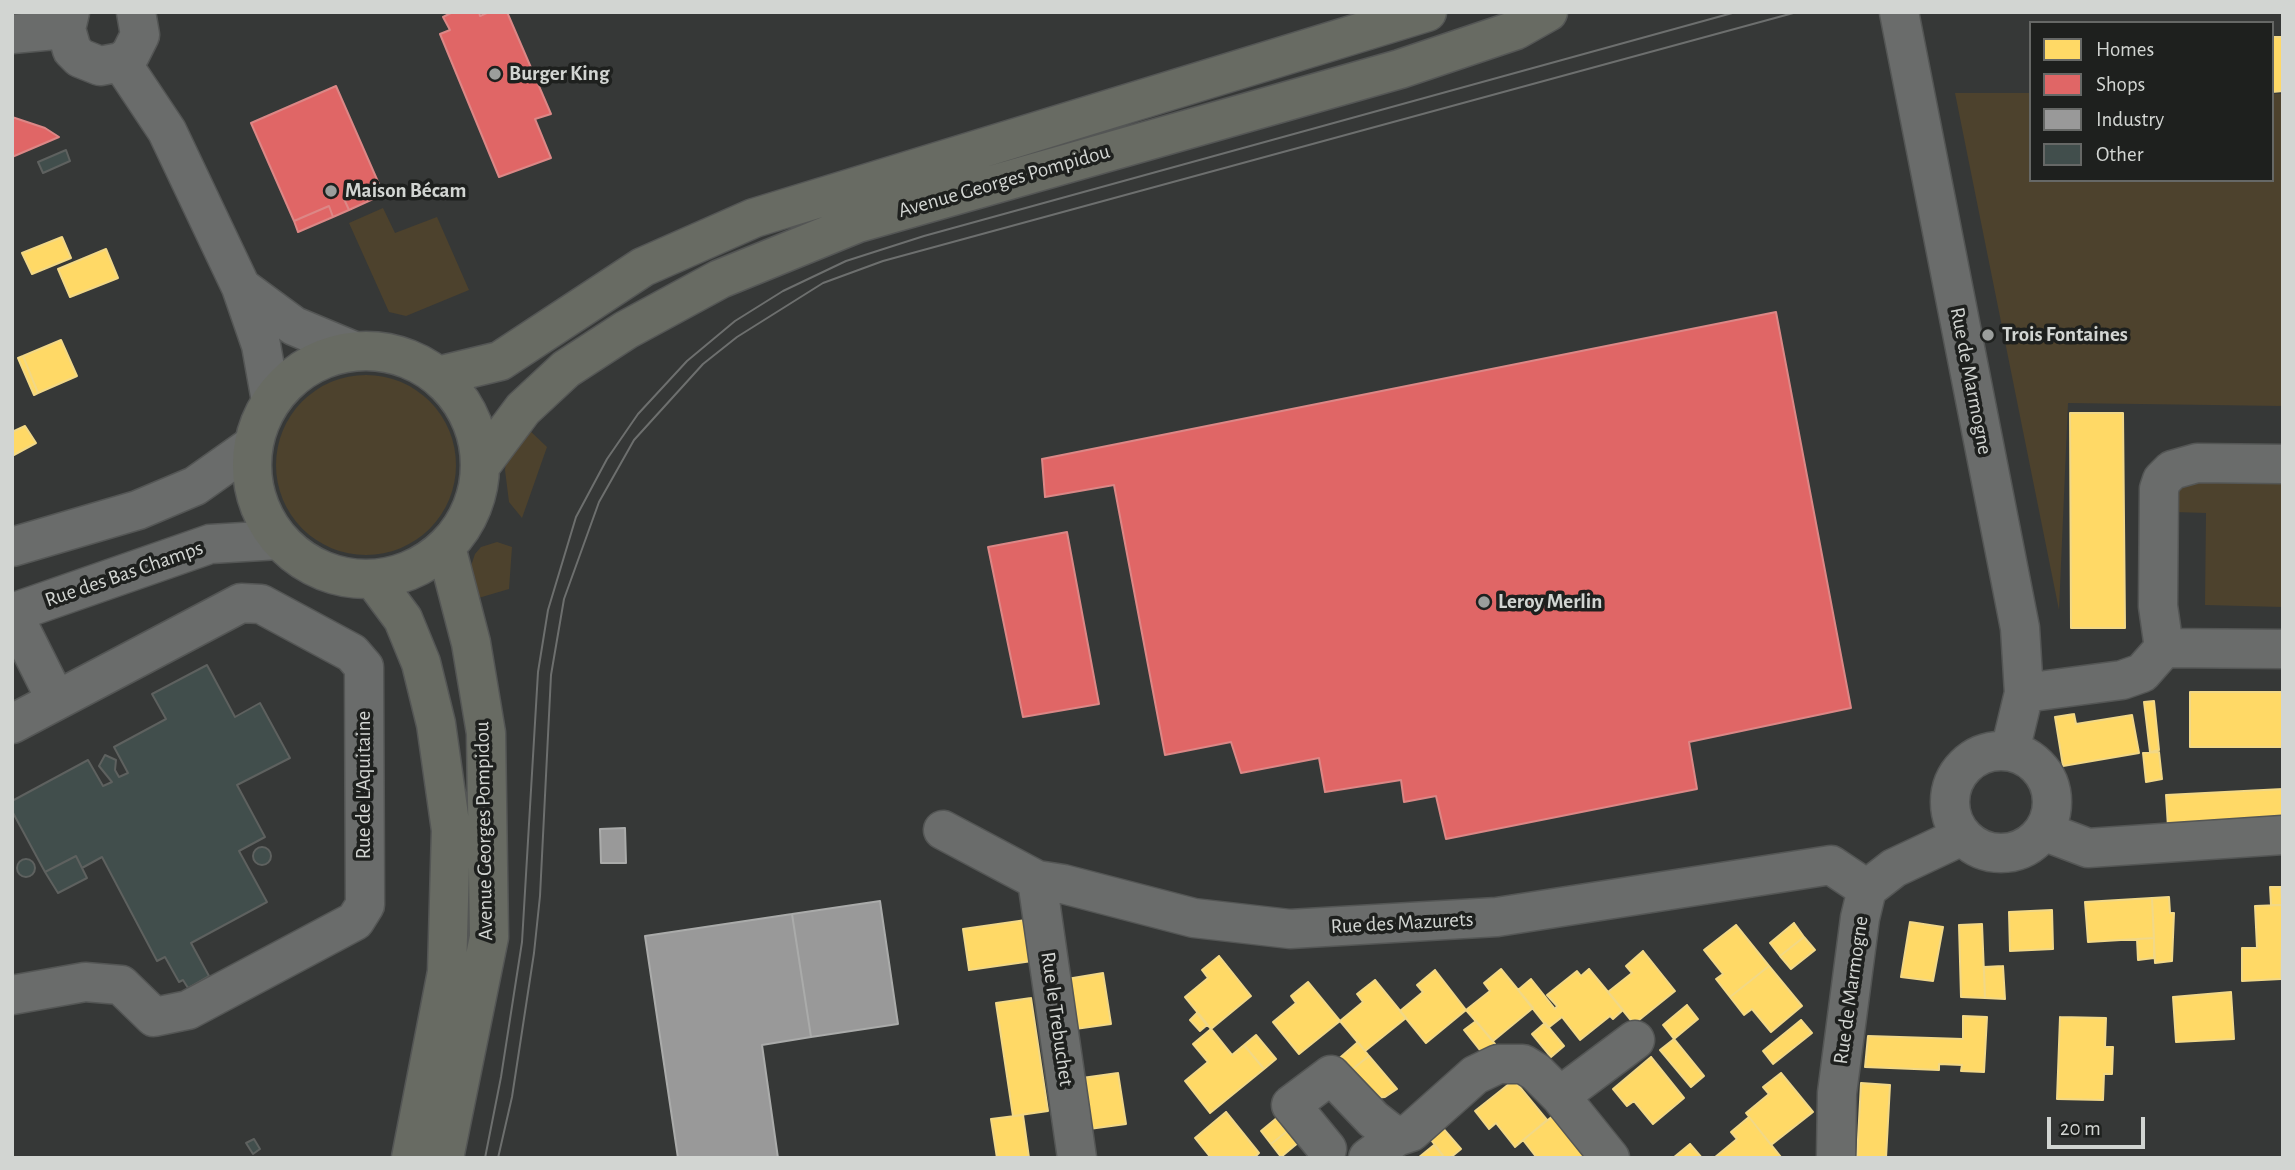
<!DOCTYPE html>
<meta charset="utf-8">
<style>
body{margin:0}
#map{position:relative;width:2295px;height:1170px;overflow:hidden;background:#363837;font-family:"Alegreya Sans",sans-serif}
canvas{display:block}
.frame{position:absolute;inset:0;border:14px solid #d2d5d2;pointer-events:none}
.legend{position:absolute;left:2029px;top:21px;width:245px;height:161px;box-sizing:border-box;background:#1e201e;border:2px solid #666866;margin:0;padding:9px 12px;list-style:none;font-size:21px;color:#d2d5d2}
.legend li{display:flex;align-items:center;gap:14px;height:35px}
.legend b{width:35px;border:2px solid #666866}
.scale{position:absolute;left:2047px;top:1117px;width:98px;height:32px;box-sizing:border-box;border:4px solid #d2d5d2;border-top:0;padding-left:9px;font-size:21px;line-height:24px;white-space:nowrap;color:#d2d5d2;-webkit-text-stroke:5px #1e201e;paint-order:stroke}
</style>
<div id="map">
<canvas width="2295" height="1170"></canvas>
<div class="frame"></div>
<ul class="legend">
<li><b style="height:19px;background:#ffd966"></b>Homes</li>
<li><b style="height:19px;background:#e06666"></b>Shops</li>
<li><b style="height:19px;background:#999"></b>Industry</li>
<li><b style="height:19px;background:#414e4c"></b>Other</li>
</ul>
<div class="scale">20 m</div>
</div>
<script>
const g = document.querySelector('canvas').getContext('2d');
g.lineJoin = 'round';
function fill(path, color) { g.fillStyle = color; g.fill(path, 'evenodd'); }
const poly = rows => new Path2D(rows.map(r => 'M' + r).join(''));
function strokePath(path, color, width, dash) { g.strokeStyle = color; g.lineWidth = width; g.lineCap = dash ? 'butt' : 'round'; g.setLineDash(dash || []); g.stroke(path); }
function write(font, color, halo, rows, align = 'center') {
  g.font = font + ' "Alegreya Sans",sans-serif'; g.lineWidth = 7; g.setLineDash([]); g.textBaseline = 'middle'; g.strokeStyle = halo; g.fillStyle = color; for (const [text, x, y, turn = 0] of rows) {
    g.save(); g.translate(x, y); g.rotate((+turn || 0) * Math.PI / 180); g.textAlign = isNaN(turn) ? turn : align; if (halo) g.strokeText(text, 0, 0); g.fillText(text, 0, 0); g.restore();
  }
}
const green = poly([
 [1955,93,2031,93,2031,180,2272,180,2272,94,2283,94,2283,406,2068,403,2059,610],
 [383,208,395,233,437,217,469,290,406,316,389,312,349,223],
 '276 465a90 90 0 1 1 180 0a90 90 0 1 1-180 0Z',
 [527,428,547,447,522,518,509,502,505,470,507,453],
 [2186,480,2283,481,2283,607,2205,605,2206,513,2174,512,2176,485],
 [497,542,512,547,509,589,475,599,471,566,475,554,481,547]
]);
const homes = poly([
 [2272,37,2283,37,2283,91,2272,92,2272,37],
 [62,237,71,258,32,274,22,253,62,237],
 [106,249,118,278,70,297,58,269,106,249],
 [61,340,77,376,38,393,23,356,61,340],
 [23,356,38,393,34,395,18,358,23,356],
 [2070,413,2123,413,2125,628,2071,628,2070,413],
 [25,426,36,443,12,456,12,432,25,426],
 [2190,692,2283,692,2283,747,2190,747,2190,692],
 [2154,701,2159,750,2150,752,2144,702,2154,701],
 [2074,714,2076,724,2132,715,2139,753,2063,766,2055,717,2074,714],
 [2159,752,2162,779,2146,782,2143,753,2159,752],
 [2283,789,2283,821,2168,827,2166,795,2283,789],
 [2270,887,2281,887,2282,905,2271,905,2270,887],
 [2281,887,2283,887,2281,979,2242,981,2242,948,2257,948,2255,906,2282,905,2281,887],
 [2169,897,2170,913,2174,913,2172,961,2155,963,2152,898,2169,897],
 [2152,898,2154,938,2088,942,2085,902,2152,898],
 [2052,910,2053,949,2010,951,2009,912,2052,910],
 [1026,920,1032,961,969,970,963,929,1026,920],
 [1910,922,1943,927,1933,981,1901,977,1910,922],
 [1794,923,1804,937,1780,956,1770,943,1794,923],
 [1982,924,1985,998,1961,997,1959,925,1982,924],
 [1736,925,1769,966,1730,997,1716,979,1723,974,1704,950,1736,925],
 [1804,937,1815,950,1791,969,1780,956,1804,937],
 [2154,938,2154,958,2138,960,2137,939,2154,938],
 [1643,951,1675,991,1634,1024,1608,992,1632,973,1626,966,1643,951],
 [1219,956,1251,996,1211,1029,1185,997,1208,978,1202,970,1219,956],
 [1769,966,1802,1006,1771,1032,1752,1009,1744,1015,1730,997,1769,966],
 [2003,966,2005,999,1985,998,1984,967,2003,966],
 [1501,969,1533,1008,1493,1041,1466,1010,1490,991,1484,983,1501,969],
 [1589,969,1623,1010,1613,1019,1610,1016,1580,1040,1562,1017,1548,1028,1518,990,1531,979,1555,1009,1557,1006,1547,995,1577,971,1581,976,1589,969],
 [1435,970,1466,1010,1426,1043,1400,1011,1423,992,1417,985,1435,970],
 [1103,973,1111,1024,1075,1029,1067,979,1103,973],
 [1375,980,1406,1018,1365,1051,1340,1021,1363,1002,1357,994,1375,980],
 [1308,982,1340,1021,1299,1054,1273,1022,1296,1003,1291,996,1308,982],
 [2231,992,2234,1039,2176,1042,2173,997,2231,992],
 [1031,998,1048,1111,1013,1116,996,1003,1031,998],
 [1687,1005,1698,1019,1674,1039,1663,1025,1687,1005],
 [1197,1013,1207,1025,1200,1031,1190,1020,1197,1013],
 [1963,1016,1987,1017,1984,1072,1961,1071,1962,1065,1939,1064,1939,1070,1865,1067,1868,1036,1963,1039,1963,1016],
 [2060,1017,2106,1018,2105,1047,2113,1047,2112,1074,2104,1074,2103,1100,2057,1099,2060,1017],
 [1801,1020,1812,1033,1773,1064,1763,1051,1801,1020],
 [1476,1021,1495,1044,1483,1054,1464,1030,1476,1021],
 [1545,1023,1564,1046,1551,1057,1532,1034,1545,1023],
 [1211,1029,1232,1055,1244,1045,1264,1069,1210,1113,1185,1081,1208,1062,1193,1044,1211,1029],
 [1256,1035,1276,1059,1264,1069,1244,1045,1256,1035],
 [1674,1039,1704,1076,1691,1087,1660,1050,1674,1039],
 [1358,1042,1369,1056,1345,1075,1335,1062,1358,1042],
 [1369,1056,1397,1089,1385,1097,1374,1098,1345,1075,1369,1056],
 [1651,1057,1684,1098,1653,1124,1634,1101,1627,1106,1613,1089,1651,1057],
 [1118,1073,1126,1124,1089,1129,1082,1078,1118,1073],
 [1781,1073,1813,1112,1771,1145,1746,1113,1769,1094,1763,1087,1781,1073],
 [1514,1080,1547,1120,1515,1147,1496,1123,1489,1129,1475,1111,1514,1080],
 [1861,1083,1890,1085,1886,1158,1857,1158,1861,1083],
 [1226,1112,1259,1153,1254,1158,1211,1158,1195,1138,1226,1112],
 [1284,1112,1295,1125,1271,1144,1261,1131,1284,1112],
 [1023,1115,1029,1158,997,1158,991,1119,1023,1115],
 [1554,1115,1585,1158,1537,1158,1523,1140,1554,1115],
 [1749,1117,1781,1157,1714,1158,1737,1139,1731,1132,1749,1117],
 [1295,1125,1305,1137,1281,1157,1271,1144,1295,1125],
 [1441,1126,1461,1149,1450,1158,1445,1158,1428,1136,1441,1126],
 [1690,1144,1702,1158,1673,1158,1690,1144],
 [1434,1145,1445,1158,1418,1158,1434,1145]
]);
const shops = poly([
 [453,12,479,12,480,16,489,12,507,12,551,114,535,119,551,158,499,177,440,34,450,30,443,17,453,12],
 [336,86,379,184,344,199,349,210,333,217,329,206,294,221,251,123,336,86],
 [12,117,45,128,59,137,12,157,12,117],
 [379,184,384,194,349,210,344,199,379,184],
 [329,206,333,217,298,232,294,221,329,206],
 [1776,312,1851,708,1689,742,1697,789,1446,839,1436,796,1404,802,1401,780,1325,792,1319,758,1241,773,1231,742,1165,755,1114,485,1045,497,1042,459,1776,312],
 [1067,532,1099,704,1023,717,988,547,1067,532]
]);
const industry = poly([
 [625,828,626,863,601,863,600,829,625,828],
 [880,901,898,1024,811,1037,792,914,880,901],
 [792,914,811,1037,762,1045,778,1158,678,1158,645,936,792,914]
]);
const building = poly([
 [66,150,70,161,43,173,38,162,66,150],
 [207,665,235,717,260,703,290,758,237,785,265,837,239,851,267,902,191,943,209,976,188,988,183,980,179,982,165,957,157,961,102,857,82,868,76,856,45,872,12,811,12,801,88,760,103,786,112,782,99,766,105,755,116,760,115,770,119,777,128,773,114,747,166,719,152,694,207,665],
 '253 856a9 9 0 1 1 18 0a9 9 0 1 1-18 0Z',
 [76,856,87,878,58,893,45,872,76,856],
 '17 868a9 9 0 1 1 18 0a9 9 0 1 1-18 0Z',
 [254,1139,260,1149,253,1154,246,1143,254,1139]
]);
const minor = poly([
 [70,12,66,29,72,50,80,58,100,66,121,62,130,55,140,35,136,12],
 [1899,12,2020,628,2024,693,2010,751],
 [12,34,66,29],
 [121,62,167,131,241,287,261,345,271,401],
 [241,287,294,326,354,351],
 [2283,464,2197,463,2172,470,2162,480,2159,489,2158,606,2164,648,2283,649],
 [12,547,138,510,195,486,253,445],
 [12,612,56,700],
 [12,613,210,544,279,540],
 [2024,693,2122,680,2142,673,2164,648],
 [12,724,241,603,261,604,352,653,364,667,365,905,355,921,188,1010,154,1017,121,985,85,982,12,995],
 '1950 802a51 51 0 1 1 102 0a51 51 0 1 1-102 0Z',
 [943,830,1037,880,1063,884,1194,918,1290,929,1497,917,1831,865,1867,889],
 [2043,831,2088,848,2283,835],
 [1037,880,1077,1158],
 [1560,1096,1635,1040],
 [1327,1149,1291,1105,1331,1075,1373,1119,1396,1137,1411,1132,1475,1075,1498,1064,1523,1064,1536,1072,1560,1096,1610,1158],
 [1368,1158,1396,1137],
 [1836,1158,1837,1093,1860,918,1867,889,1894,868,1962,836]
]);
const major = poly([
 '252 465a114 114 0 1 1 228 0a114 114 0 1 1-228 0Z',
 [438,376,500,361,643,267,754,218,1427,12],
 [481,465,523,409,566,369,626,330,720,279,858,223,1400,69,1516,30,1548,12],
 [374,580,403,619,421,663,436,724,451,830,447,972,411,1158],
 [444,1158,489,937,486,733,471,643,446,547]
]);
const tram = poly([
 [485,1158,501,1077,522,942,538,672,548,610,576,517,607,459,638,414,687,361,735,321,783,291,846,261,924,236,1736,12],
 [498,1158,512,1097,534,953,540,896,551,675,564,599,599,502,634,440,703,364,737,337,823,283,883,261,1797,12]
]);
const markers = [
 [495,74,7,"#9b9e9c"],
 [331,191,7,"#9b9e9c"],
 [1988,335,7,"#9b9e9c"],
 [1484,602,7,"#9b9e9c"]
];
const poiNames = [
 ["Burger King",509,74],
 ["Maison Bécam",345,191],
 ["Trois Fontaines",2002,335],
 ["Leroy Merlin",1498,602]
];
const streetNames = [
 ["Avenue Georges Pompidou",1004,181,-16],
 ["Rue de Marmogne",1971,381,79],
 ["Rue des Bas Champs",124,574,-19],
 ["Rue de L'Aquitaine",364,785,-90],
 ["Avenue Georges Pompidou",484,831,-91],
 ["Rue des Mazurets",1402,923,-3],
 ["Rue de Marmogne",1851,990,-82],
 ["Rue le Trebuchet",1057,1019,82]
];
fill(green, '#4d422d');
fill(homes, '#ffd966');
strokePath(homes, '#f2d886', 2);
fill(shops, '#e06666');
strokePath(shops, '#dc8786', 2);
fill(industry, '#999');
strokePath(industry, '#aaabaa', 2);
fill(building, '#414e4c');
strokePath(building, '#5e615f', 2);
strokePath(minor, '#545655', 41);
strokePath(major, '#545655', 41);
strokePath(minor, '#6a6c6b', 38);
strokePath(major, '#686b63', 38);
strokePath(tram, '#6d6f6e', 2);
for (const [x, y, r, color] of markers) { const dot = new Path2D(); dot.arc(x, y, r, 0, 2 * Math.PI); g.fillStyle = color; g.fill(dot); strokePath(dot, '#1e201e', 2.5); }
write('bold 21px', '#d2d5d2', '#1e201e', poiNames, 'left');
write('21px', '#d2d5d2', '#1e201e', streetNames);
</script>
